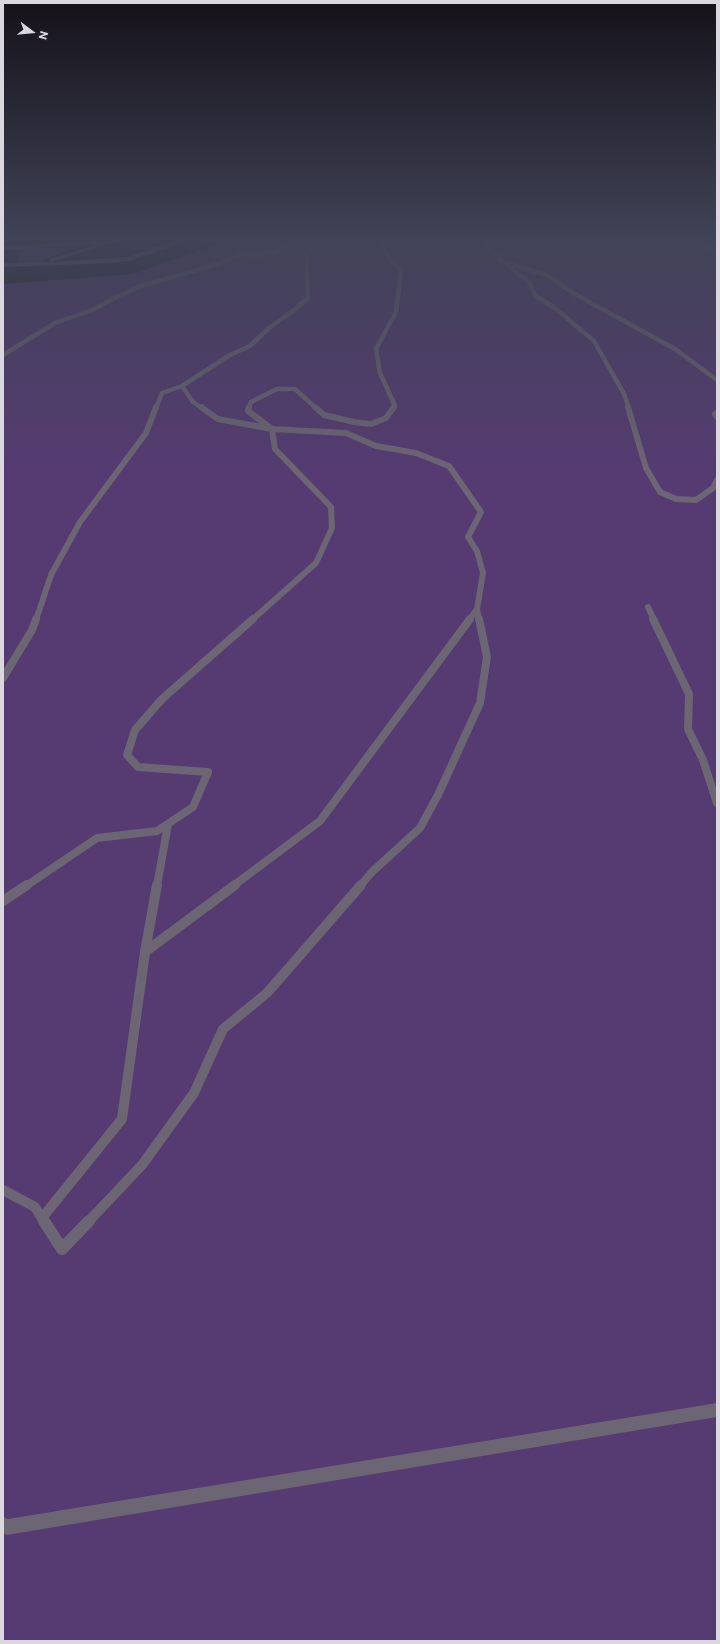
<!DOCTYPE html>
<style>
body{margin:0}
#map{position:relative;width:720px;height:1644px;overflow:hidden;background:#26212d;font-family:Commissioner,sans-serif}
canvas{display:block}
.frame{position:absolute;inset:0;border:4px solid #dad7df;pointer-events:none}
.north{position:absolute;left:12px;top:12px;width:40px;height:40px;-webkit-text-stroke:3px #26212d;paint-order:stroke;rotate:106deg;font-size:11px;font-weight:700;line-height:16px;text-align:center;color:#dad7df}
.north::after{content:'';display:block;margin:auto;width:14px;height:18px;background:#dad7df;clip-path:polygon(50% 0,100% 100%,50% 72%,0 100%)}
</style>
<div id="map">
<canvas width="720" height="1644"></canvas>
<div class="frame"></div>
<div class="north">N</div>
</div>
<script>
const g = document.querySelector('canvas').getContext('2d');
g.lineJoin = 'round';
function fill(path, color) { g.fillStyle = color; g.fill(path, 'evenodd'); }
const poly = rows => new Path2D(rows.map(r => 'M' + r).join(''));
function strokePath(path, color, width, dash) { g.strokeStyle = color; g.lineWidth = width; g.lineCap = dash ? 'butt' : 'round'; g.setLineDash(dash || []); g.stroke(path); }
const green = poly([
 [229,240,717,240,717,1641,3,1641,3,284,133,274],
 [78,247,38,262,17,263,22,249]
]);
const laneFar4 = poly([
 [379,240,391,261,401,270,396,312,376,349,380,373,395,406,393,408],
 [487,240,485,246,503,262,547,275,573,293,675,349,717,380],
 [687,240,717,251],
 [503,262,529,282,535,295,555,308,594,341,624,394,629,408],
 [3,355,55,323,92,310,118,296,144,285,218,264,241,254,259,255,266,252,276,252,294,240],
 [156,408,162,393,182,386],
 [202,408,193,402,182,386,230,355,250,346,270,327,293,311,308,298,306,254,321,240],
 [249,408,251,402,277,389,295,389,316,408]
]);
const laneFar3 = poly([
 [201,407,218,419,272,429,346,433,376,446,416,453,449,466,481,512,468,537,477,551,483,573,477,609,479,620],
 [249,407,248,411,272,429,275,449,331,507,332,528,316,563,252,620],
 [315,407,324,415,354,422,371,424,386,418,394,407],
 [628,407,646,468,660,492,676,499,696,500,713,488,717,480],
 [717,413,715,414,717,417],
 [648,607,654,620],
 [36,620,51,575,80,522,146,433,156,407],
 [469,620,477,609]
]);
const laneFar2 = poly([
 [653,619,689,694,688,729,703,760,717,803],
 [3,678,32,630,36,619],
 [26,886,97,838,157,831,193,807,208,772,138,767,127,755,135,730,162,699,253,619],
 [157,886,168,824],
 [233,886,320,821,470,619],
 [360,886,372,872,420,828,438,795,480,703,487,657,479,619]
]);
const laneFar1 = poly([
 [3,901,27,885],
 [145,952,157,885],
 [3,1190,35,1207,44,1222],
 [42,1218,122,1119,145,952,235,885],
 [88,1222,142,1165,194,1093,223,1029,267,993,361,885]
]);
const lane = poly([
 [44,1221,62,1249,89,1221]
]);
const street = poly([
 [111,240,120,240,52,262,128,257,177,240,185,240,153,253,129,261,113,263,3,267,3,263,52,262,49,260,50,259,95,245,3,250,3,246,111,240],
 [717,1403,717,1417,7,1535,3,1533,3,1517,8,1519,717,1403]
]);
fill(green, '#553b71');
strokePath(laneFar4, '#6c6574', 4.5);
strokePath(laneFar3, '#6c6574', 6);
strokePath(laneFar2, '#6c6574', 8);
strokePath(laneFar1, '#6c6574', 10);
strokePath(lane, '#6c6574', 12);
fill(street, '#6c6574');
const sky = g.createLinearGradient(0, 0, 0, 470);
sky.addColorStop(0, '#151219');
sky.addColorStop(0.51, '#414357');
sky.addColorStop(1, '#41435700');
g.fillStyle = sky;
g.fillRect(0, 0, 720, 470);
</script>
